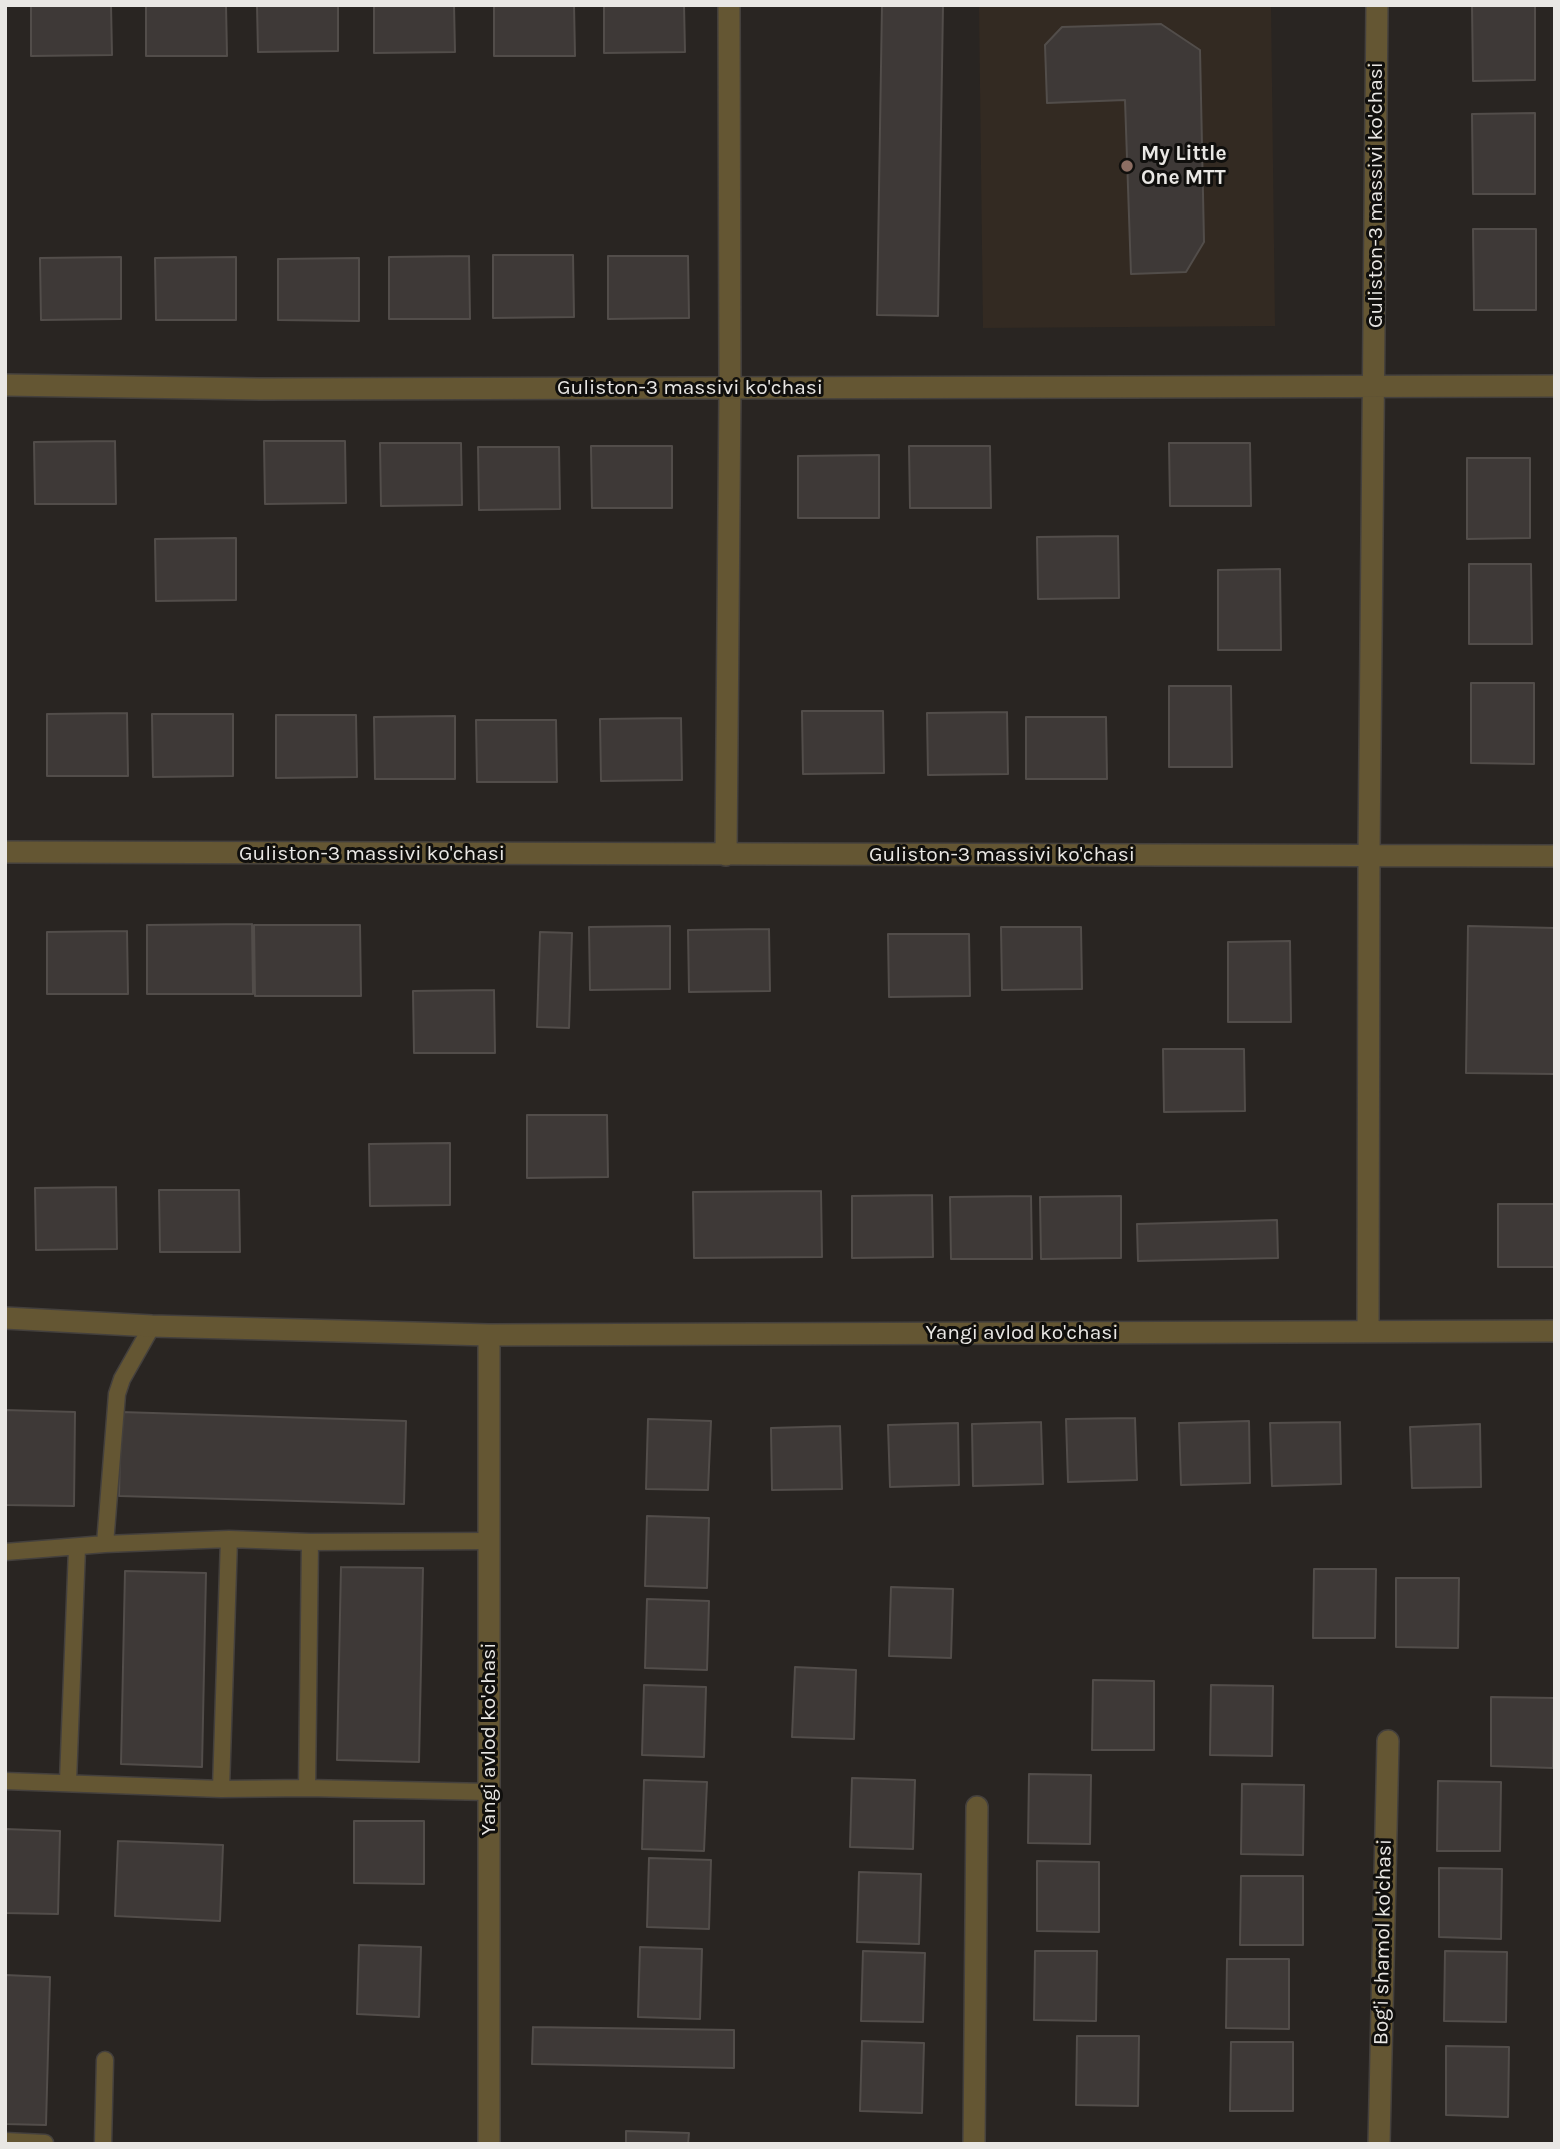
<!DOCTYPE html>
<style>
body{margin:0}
#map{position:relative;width:1560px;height:2149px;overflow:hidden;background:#292522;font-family:Karla,sans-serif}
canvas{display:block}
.frame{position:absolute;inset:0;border:7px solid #e9e7e4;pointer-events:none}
</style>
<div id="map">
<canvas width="1560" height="2149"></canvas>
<div class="frame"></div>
</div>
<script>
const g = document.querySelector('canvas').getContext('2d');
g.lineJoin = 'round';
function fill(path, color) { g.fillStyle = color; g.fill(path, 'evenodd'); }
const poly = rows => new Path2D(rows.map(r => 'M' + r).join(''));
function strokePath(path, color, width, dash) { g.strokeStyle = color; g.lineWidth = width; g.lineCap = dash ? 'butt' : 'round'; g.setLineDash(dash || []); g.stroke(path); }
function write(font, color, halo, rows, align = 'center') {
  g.font = font + ' Karla,sans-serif'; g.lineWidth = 6; g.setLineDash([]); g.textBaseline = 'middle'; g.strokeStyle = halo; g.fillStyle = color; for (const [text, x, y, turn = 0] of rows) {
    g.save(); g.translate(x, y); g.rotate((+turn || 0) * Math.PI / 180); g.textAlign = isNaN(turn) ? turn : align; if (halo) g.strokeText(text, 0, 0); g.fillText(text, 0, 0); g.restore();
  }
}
const built = poly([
 [979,5,1271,5,1275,326,983,328]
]);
const building = poly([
 [31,5,111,5,112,55,31,56,31,5],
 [146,5,226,5,227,56,146,56,146,5],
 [257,5,338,5,338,51,258,52,257,5],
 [374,5,454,5,455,52,374,53,374,5],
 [494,5,574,5,575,56,494,56,494,5],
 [604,5,684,5,685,52,604,53,604,5],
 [882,5,943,5,938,316,877,315,882,5],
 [1472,5,1535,5,1535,80,1473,81,1472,5],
 [1161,24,1200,50,1204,242,1186,272,1131,274,1125,100,1047,103,1045,45,1062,27,1161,24],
 [1535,113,1535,194,1473,194,1472,114,1535,113],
 [1473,229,1536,229,1536,310,1474,310,1473,229],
 [493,255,573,255,574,317,493,318,493,255],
 [469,256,470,319,389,319,389,257,469,256],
 [608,256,688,256,689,318,608,319,608,256],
 [121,257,121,319,41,320,40,258,121,257],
 [236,257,236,320,156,320,155,258,236,257],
 [359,258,359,321,278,320,278,259,359,258],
 [115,441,116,504,35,504,34,442,115,441],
 [264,441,345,441,346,503,265,504,264,441],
 [380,443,461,443,462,505,381,506,380,443],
 [1169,443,1250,443,1251,506,1170,506,1169,443],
 [591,446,672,446,672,508,592,508,591,446],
 [909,446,990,446,991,508,910,508,909,446],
 [478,447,559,447,560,509,479,510,478,447],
 [879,455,879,518,798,518,798,456,879,455],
 [1467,458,1530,458,1530,538,1467,539,1467,458],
 [1118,536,1119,598,1038,599,1037,537,1118,536],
 [236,538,236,600,156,601,155,539,236,538],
 [1469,564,1531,564,1532,644,1469,644,1469,564],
 [1280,569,1281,650,1218,650,1218,570,1280,569],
 [1471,683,1534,683,1534,764,1471,763,1471,683],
 [1169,686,1231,686,1232,767,1169,767,1169,686],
 [802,711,883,711,884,773,803,774,802,711],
 [1007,712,1008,774,928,775,927,713,1007,712],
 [127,713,128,776,47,776,47,714,127,713],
 [152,714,233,714,233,776,153,777,152,714],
 [276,715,356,715,357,777,276,778,276,715],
 [455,716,455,779,375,779,374,717,455,716],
 [1026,717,1106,717,1107,779,1026,779,1026,717],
 [681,718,682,780,601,781,600,719,681,718],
 [476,720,556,720,557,782,477,782,476,720],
 [252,924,253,994,147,994,147,925,252,924],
 [254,925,360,925,361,996,255,996,254,925],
 [670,926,670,989,590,990,589,927,670,926],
 [1468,926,1555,928,1555,1074,1466,1073,1468,926],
 [1001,927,1081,927,1082,989,1002,990,1001,927],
 [769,929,770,991,689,992,688,930,769,929],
 [127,931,128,994,47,994,47,932,127,931],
 [540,932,572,933,569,1028,537,1027,540,932],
 [888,934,969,934,970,996,889,997,888,934],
 [1290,941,1291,1022,1228,1022,1228,942,1290,941],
 [494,990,495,1053,414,1053,413,991,494,990],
 [1163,1049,1244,1049,1245,1111,1164,1112,1163,1049],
 [527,1115,607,1115,608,1177,527,1178,527,1115],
 [450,1143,450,1205,370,1206,369,1144,450,1143],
 [116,1187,117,1249,36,1250,35,1188,116,1187],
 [159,1190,239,1190,240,1252,160,1252,159,1190],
 [821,1191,822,1257,694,1258,693,1192,821,1191],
 [932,1195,933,1257,852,1258,852,1196,932,1195],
 [1031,1196,1032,1259,951,1259,950,1197,1031,1196],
 [1121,1196,1121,1258,1041,1259,1040,1197,1121,1196],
 [1498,1204,1555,1204,1555,1267,1498,1267,1498,1204],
 [1277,1220,1278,1258,1138,1261,1137,1224,1277,1220],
 [5,1410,75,1412,74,1506,5,1505,5,1410],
 [121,1412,406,1421,404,1504,119,1496,121,1412],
 [1135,1418,1137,1480,1068,1482,1066,1419,1135,1418],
 [648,1419,711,1421,708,1490,646,1489,648,1419],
 [1249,1421,1250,1483,1181,1485,1179,1423,1249,1421],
 [1041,1422,1043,1484,973,1486,972,1424,1041,1422],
 [1340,1422,1341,1484,1272,1486,1270,1423,1340,1422],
 [958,1423,959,1485,890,1487,888,1425,958,1423],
 [1480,1424,1481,1487,1412,1488,1410,1427,1480,1424],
 [840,1426,842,1489,772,1490,771,1428,840,1426],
 [647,1516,709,1518,707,1588,645,1586,647,1516],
 [341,1567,423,1568,419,1762,337,1760,341,1567],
 [1314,1569,1376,1569,1375,1638,1313,1638,1314,1569],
 [125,1571,206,1573,202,1767,121,1764,125,1571],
 [1396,1578,1459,1578,1458,1648,1396,1647,1396,1578],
 [891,1587,953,1589,951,1658,889,1656,891,1587],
 [647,1599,709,1601,707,1670,645,1668,647,1599],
 [795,1667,856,1670,854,1739,792,1737,795,1667],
 [1093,1680,1154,1681,1154,1750,1092,1750,1093,1680],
 [644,1685,706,1687,704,1757,642,1755,644,1685],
 [1211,1685,1273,1686,1272,1756,1210,1755,1211,1685],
 [1491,1697,1554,1698,1553,1768,1491,1766,1491,1697],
 [1029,1774,1091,1775,1090,1844,1028,1843,1029,1774],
 [852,1778,915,1780,913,1849,850,1847,852,1778],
 [644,1780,707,1782,704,1851,642,1849,644,1780],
 [1438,1781,1501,1782,1500,1851,1437,1851,1438,1781],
 [1242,1784,1304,1785,1303,1855,1241,1854,1242,1784],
 [354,1821,424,1821,424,1884,354,1883,354,1821],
 [5,1829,60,1831,58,1914,5,1913,5,1829],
 [118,1841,223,1845,220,1921,115,1916,118,1841],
 [649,1858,711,1860,709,1929,647,1927,649,1858],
 [1037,1861,1099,1862,1099,1932,1037,1931,1037,1861],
 [1439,1868,1502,1869,1501,1939,1439,1937,1439,1868],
 [859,1872,921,1874,919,1944,857,1942,859,1872],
 [1241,1876,1303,1876,1303,1945,1240,1945,1241,1876],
 [359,1945,421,1947,419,2017,357,2014,359,1945],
 [640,1947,702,1949,700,2019,638,2017,640,1947],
 [863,1951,925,1953,923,2022,861,2021,863,1951],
 [1035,1951,1097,1951,1096,2021,1034,2020,1035,1951],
 [1445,1951,1507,1952,1506,2022,1444,2021,1445,1951],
 [1227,1959,1289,1959,1289,2029,1226,2028,1227,1959],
 [5,1975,50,1977,46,2125,5,2124,5,1975],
 [533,2027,734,2030,734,2068,532,2064,533,2027],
 [1077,2036,1139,2036,1138,2106,1076,2105,1077,2036],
 [862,2041,924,2043,922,2113,860,2111,862,2041],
 [1231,2042,1293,2042,1293,2111,1230,2111,1231,2042],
 [1446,2046,1509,2047,1508,2117,1446,2115,1446,2046],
 [626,2131,689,2133,688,2144,626,2144,626,2131]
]);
const lane = poly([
 [229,1539,221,1789,307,1788],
 [310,1542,307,1788,489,1792],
 [105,1544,229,1539,310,1542,489,1541],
 [5,1552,105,1544,117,1394,122,1379,152,1326],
 [5,1781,221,1789],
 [68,1781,77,1548],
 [5,2141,45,2143],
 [103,2144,105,2060]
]);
const street = poly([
 [5,385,260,389,1555,386],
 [5,852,1555,856],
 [726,855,730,389,729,5],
 [5,1318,152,1326,489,1335,1555,1331],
 [1368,1331,1369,856,1377,5],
 [489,1335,489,2144],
 [974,2144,977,1807],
 [1379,2144,1388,1741]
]);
const markers = [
 [1127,166,7,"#8d6e63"]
];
const poiNames = [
 ["My Little",1141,154],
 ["One MTT",1141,178]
];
const streetNames = [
 ["Guliston-3 massivi ko'chasi",1376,195,-90],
 ["Guliston-3 massivi ko'chasi",690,388],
 ["Guliston-3 massivi ko'chasi",372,854],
 ["Guliston-3 massivi ko'chasi",1002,855],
 ["Yangi avlod ko'chasi",1022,1333],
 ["Yangi avlod ko'chasi",489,1739,-90],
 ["Bog'i shamol ko'chasi",1383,1942,-89]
];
fill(built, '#332a22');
fill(building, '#3e3937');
strokePath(building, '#524d4a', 2);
strokePath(lane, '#44403d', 19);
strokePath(street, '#44403d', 24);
strokePath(lane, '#645633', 16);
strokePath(street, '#645633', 21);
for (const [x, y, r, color] of markers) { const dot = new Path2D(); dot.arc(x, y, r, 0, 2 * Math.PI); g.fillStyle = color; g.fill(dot); strokePath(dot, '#100f0d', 2.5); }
write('bold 21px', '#e9e7e4', '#100f0d', poiNames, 'left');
write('21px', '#e9e7e4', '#100f0d', streetNames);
</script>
